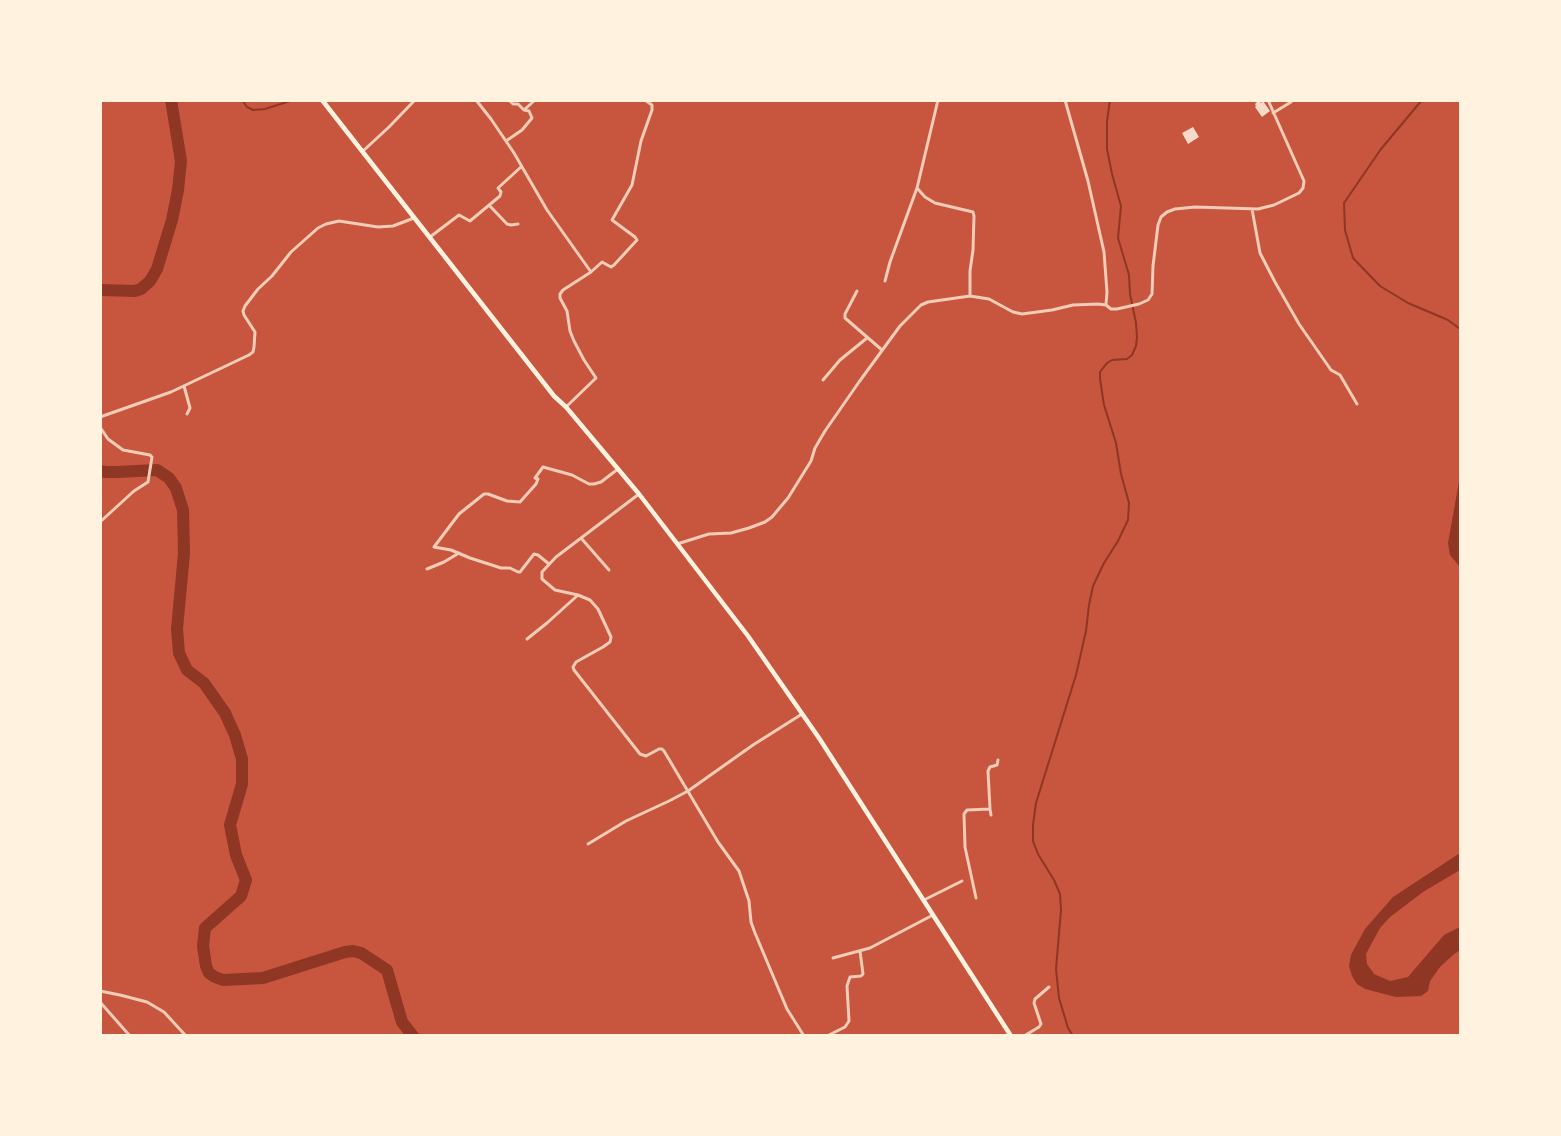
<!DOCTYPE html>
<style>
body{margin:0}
#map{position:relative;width:1561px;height:1136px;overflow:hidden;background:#c8553d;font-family:Montserrat,sans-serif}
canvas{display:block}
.frame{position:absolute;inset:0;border:102px solid #fff3e0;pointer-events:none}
</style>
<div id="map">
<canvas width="1561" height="1136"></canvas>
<div class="frame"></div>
</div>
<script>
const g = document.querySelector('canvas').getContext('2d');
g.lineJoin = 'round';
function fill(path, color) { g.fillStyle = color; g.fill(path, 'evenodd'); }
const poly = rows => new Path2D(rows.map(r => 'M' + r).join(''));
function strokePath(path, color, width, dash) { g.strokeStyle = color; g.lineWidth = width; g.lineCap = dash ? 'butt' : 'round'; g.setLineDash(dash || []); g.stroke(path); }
const water = poly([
 [1460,476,1460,567,1450,555,1448,543],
 [1460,853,1460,870,1423,892,1390,917,1380,928,1366,954,1367,964,1374,974,1390,981,1408,977,1444,935,1460,927,1460,950,1453,955,1440,967,1430,981,1428,991,1421,996,1396,997,1365,989,1357,984,1352,976,1349,966,1351,955,1365,929,1393,897]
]);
const stream = poly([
 [242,100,247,107,253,110,265,109,293,100],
 [1422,100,1381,149,1344,203,1345,230,1353,258,1380,286,1408,303,1448,320,1460,329],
 [1073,1036,1068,1028,1059,998,1056,969,1061,910,1060,894,1054,880,1038,854,1033,841,1033,825,1036,803,1076,675,1086,631,1089,605,1093,586,1104,563,1118,541,1128,520,1129,503,1121,474,1116,443,1104,405,1100,379,1100,372,1107,363,1112,360,1127,359,1132,355,1136,346,1137,337,1136,323,1130,294,1129,275,1118,238,1121,206,1112,174,1107,149,1107,121,1110,100]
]);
const river = poly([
 [100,290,135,291,141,289,150,281,157,269,172,220,178,190,181,161,171,100],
 [100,471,106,472,117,472,157,470,169,478,176,488,183,510,184,553,177,629,179,653,187,670,204,683,225,713,235,735,242,759,242,784,230,825,236,855,246,880,241,896,205,928,203,946,206,966,209,973,215,977,223,980,263,978,345,952,353,951,361,953,387,970,402,1022,413,1036]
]);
const building = poly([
 [1259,100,1261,103,1263,101,1270,111,1262,117,1255,107,1256,106,1255,104],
 [1193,127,1199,137,1188,144,1182,133]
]);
const minor = poly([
 [476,100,491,119,514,153,547,210,591,272],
 [509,100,513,104,518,104,524,110,535,100],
 [938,100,917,188,925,197,935,203,973,212,974,216,973,250,970,271,970,296],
 [1065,100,1088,181,1104,252,1107,292,1106,305],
 [1273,113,1291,102],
 [506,141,522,130,532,118,529,111,524,110],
 [363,151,389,127,415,100],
 [489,205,507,224,511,225,518,224],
 [1252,209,1260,253,1275,282,1299,324,1331,370,1340,375,1357,404],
 [430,237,459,215,470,221,500,196,501,192,498,188,521,167],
 [885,281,890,262,917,188],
 [857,291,845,314,845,318,882,350],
 [823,380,840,360,867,338],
 [184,386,190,408,187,414],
 [566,407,596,378,584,360,574,341,570,331,567,311,560,298,560,294,563,290,591,272,602,262,611,267,614,265,637,240,635,237,612,220,632,185,641,141,652,110,652,105,645,100],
 [100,417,171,392,249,355,253,352,254,347,255,332,244,315,243,311,245,306,258,289,272,276,291,252,318,228,326,224,339,221,378,227,393,226,414,218],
 [100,427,108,439,123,450,150,455,152,457,148,482,134,491,100,522],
 [639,494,556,557,542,572,542,579,555,590,578,595,590,600,598,609,611,637,610,642,603,647,576,662,573,667,574,670,640,754,646,756,659,749,662,749,664,751,718,842,739,871,749,901,751,922,755,933,787,1009,804,1036],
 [581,538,609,570],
 [677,544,709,534,731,533,749,528,765,522,772,517,788,498,811,461,815,448,825,431,859,382,900,326,921,305,928,302,970,296,989,299,1013,312,1022,314,1052,310,1073,305,1098,304,1106,305,1111,309,1117,309,1139,304,1148,300,1152,294,1153,266,1158,225,1161,217,1167,212,1175,209,1195,207,1258,209,1274,205,1299,193,1303,188,1304,181,1268,100],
 [549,564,538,555,534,554,520,572,518,572,510,568,501,568,470,558,451,550,434,547,459,514,484,494,488,494,507,501,520,502,536,484,538,479,535,478,543,467,572,475,589,484,594,484,601,482,618,469],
 [427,569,444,562,459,553],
 [527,639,547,623,578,595],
 [990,809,991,815],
 [588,844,626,821,669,801,688,791,753,745,802,714],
 [976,898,965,847,964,814,967,810,990,809,988,771,990,767,997,765,998,760],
 [924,900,962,881],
 [833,958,870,948,933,915],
 [100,991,120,995,147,1002,164,1012,186,1036],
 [100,1002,130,1036],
 [827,1036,845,1027,849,1021,847,986,850,977,861,976,863,974,860,951],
 [1024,1036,1039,1027,1041,1024,1034,1003,1035,999,1049,987]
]);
const trunk = poly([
 [322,100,554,396,566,407,639,494,748,636,819,738,1011,1036]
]);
fill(water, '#8f3625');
strokePath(stream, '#8f3625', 2);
strokePath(river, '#8f3625', 12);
fill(building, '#f7dbc8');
strokePath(minor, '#f1ccb7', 3);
strokePath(trunk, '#fff3e0', 4.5);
</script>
